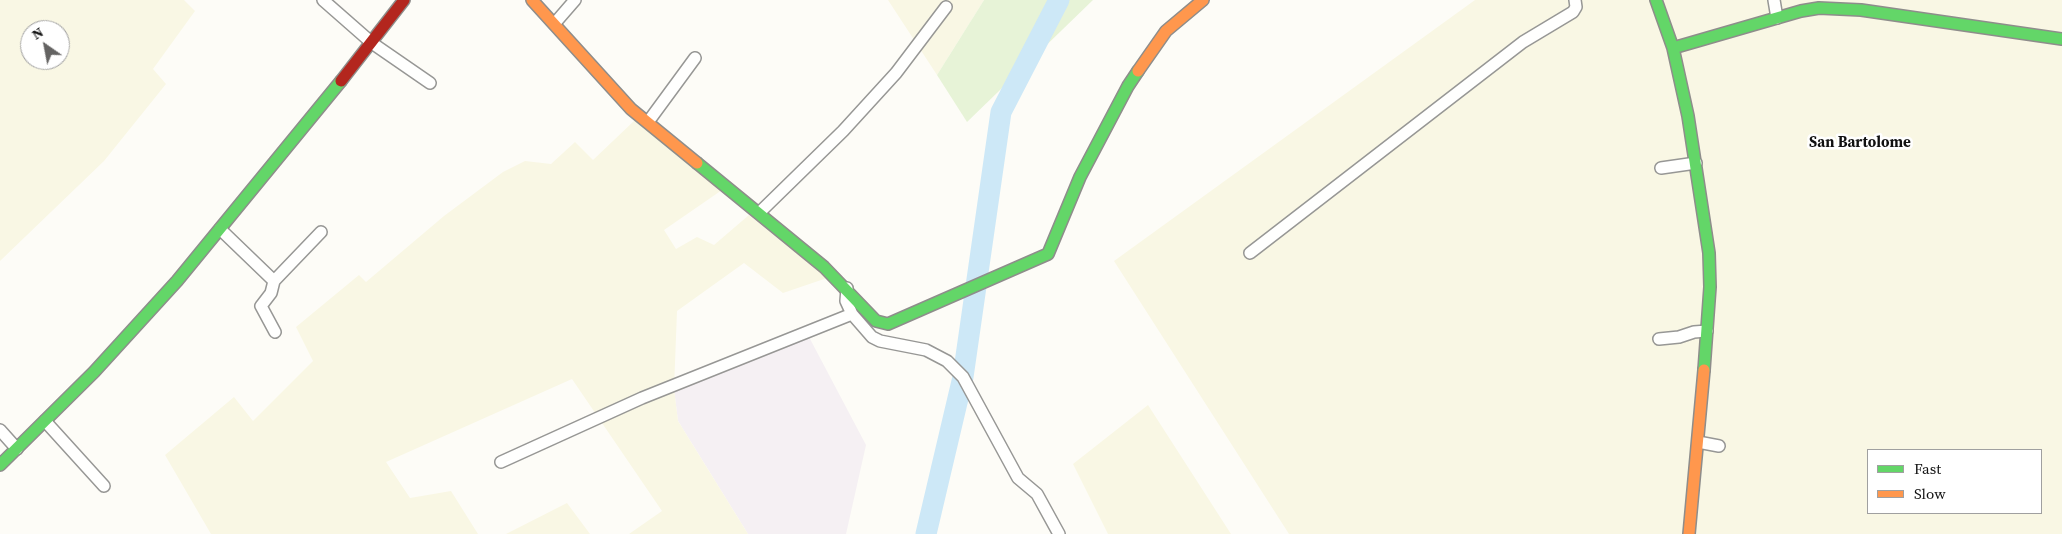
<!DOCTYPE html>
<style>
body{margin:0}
#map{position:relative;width:2062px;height:534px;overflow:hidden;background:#fdfcf7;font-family:"Source Serif 4",serif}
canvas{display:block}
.legend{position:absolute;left:1867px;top:449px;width:175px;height:65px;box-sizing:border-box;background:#fff;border:1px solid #a0a0a0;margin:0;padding:6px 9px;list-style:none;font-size:15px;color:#111}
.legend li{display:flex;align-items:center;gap:10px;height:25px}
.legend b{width:25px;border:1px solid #a0a0a0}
.north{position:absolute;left:20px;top:20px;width:50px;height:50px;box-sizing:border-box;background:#fff;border:1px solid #a0a0a0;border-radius:50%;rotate:327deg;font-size:14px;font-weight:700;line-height:20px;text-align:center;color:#111}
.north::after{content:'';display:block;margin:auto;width:18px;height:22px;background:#646362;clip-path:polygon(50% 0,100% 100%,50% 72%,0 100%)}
</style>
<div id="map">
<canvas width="2062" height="534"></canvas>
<ul class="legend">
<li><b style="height:6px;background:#63d668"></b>Fast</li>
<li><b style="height:6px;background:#ff974d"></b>Slow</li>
</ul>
<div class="north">N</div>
</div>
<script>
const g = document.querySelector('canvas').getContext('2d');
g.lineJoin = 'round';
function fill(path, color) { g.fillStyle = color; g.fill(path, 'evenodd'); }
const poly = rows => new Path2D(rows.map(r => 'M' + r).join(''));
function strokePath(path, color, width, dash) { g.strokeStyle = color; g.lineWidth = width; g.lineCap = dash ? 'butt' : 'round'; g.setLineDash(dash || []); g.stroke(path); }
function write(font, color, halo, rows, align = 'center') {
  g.font = font + ' "Source Serif 4",serif'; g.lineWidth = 5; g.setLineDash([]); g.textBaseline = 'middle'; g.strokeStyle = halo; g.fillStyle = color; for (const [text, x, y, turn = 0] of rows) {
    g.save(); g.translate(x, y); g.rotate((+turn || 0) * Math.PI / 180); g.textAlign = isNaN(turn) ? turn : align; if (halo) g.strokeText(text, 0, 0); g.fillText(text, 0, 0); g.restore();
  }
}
const industrial = poly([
 [809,337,866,445,846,534,748,534,678,421,674,389]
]);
const farmland = poly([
 [0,0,184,0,195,11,153,69,166,84,104,161,0,261],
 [30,30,60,30,60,60,30,60],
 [888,0,984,0,937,75],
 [1475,0,2062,0,2062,534,1289,534,1114,261],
 [1868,450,2041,450,2041,513,1868,513],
 [635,120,722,190,664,230,676,249,697,237,714,245,749,215,827,278,783,293,744,263,677,311,674,389,678,421,748,534,629,534,662,511,572,379,386,462,410,498,451,491,478,534,211,534,165,455,234,397,253,421,313,361,296,327,359,275,366,282,444,216,503,172,525,161,551,164,575,142,593,160],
 [1148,405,1231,534,1108,534,1073,464],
 [567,503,590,534,506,534]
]);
const green = poly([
 [984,0,1093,0,967,122,937,75]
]);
const river = poly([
 [926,534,963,377,1001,112,1059,0]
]);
const street = poly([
 [323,0,372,43,430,83],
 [1774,0,1777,18],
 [555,23,575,0],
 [648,122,695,58],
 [1661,168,1696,163],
 [759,213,843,131,896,73,946,7],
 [220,229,274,281,321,232],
 [1250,253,1523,42,1573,12,1576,7,1575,0],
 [274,281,271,293,261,306,275,332],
 [847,288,846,301,852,314,872,337,880,341,926,350,947,361,963,377,1018,478,1037,494,1059,534],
 [1659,339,1679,337,1694,332,1707,331],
 [45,421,104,486],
 [0,430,17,449],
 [1698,442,1719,446],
 [501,462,642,398,852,314]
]);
const fast = poly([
 [1656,0,1673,48,1688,116,1709,253,1710,287,1704,370],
 [1673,48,1801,11,1819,8,1861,10,2062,39],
 [697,163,824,267,876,321,888,324,1048,254,1080,177,1128,86,1138,71],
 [0,465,94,372,177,281,341,81]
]);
const slow = poly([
 [532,0,631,109,697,163],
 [1138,71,1166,31,1203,0],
 [1689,534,1704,370]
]);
const jam = poly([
 [341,81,404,0]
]);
const quarterNames = [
 ["San Bartolome",1860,143]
];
fill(industrial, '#f5f0f3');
fill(farmland, '#f9f7e4');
fill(green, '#e7f3d7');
strokePath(river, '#cde8f7', 21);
strokePath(street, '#979795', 14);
strokePath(fast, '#8e8d8b', 14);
strokePath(slow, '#8e8d8b', 14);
strokePath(jam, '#8e8d8b', 14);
strokePath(street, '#fffffe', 11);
strokePath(fast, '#63d668', 11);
strokePath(slow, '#ff974d', 11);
strokePath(jam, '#b3261e', 11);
write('bold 15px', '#111', '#fff', quarterNames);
</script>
